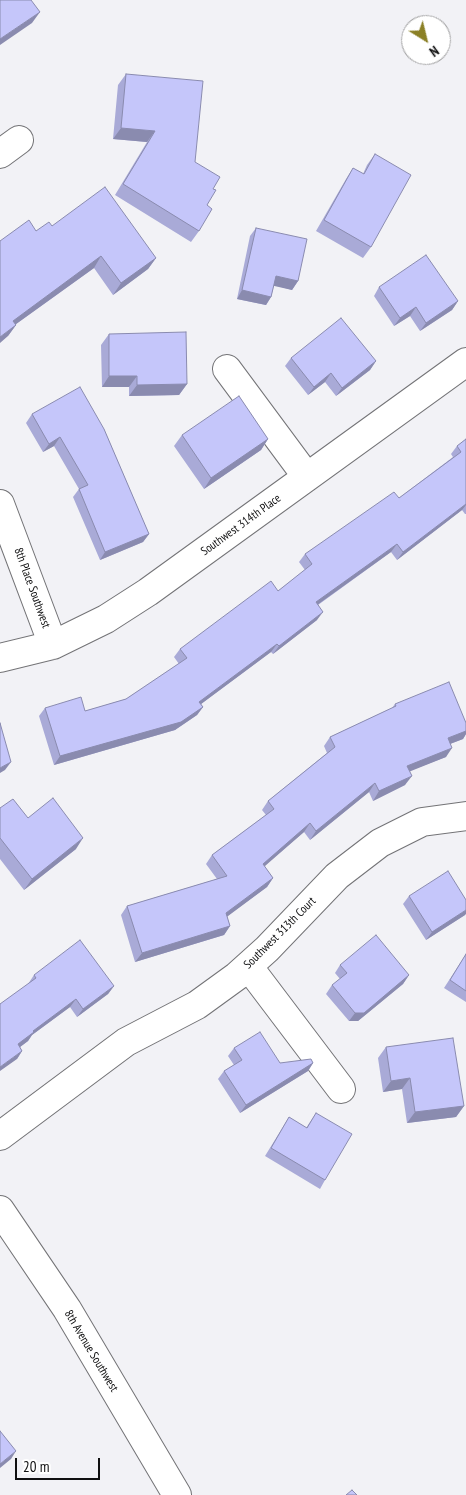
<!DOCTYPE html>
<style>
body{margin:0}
#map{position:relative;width:466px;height:1495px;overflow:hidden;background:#f2f2f6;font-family:"PT Sans Narrow",sans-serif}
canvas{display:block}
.north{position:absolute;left:401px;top:15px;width:50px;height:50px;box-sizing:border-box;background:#fff;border:1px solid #9f9fa0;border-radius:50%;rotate:144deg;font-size:14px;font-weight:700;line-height:20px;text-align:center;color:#101011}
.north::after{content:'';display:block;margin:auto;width:18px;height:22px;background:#8b8026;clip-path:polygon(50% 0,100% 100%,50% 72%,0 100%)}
.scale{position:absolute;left:15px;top:1458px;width:85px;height:22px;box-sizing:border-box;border:2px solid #101011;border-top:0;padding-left:6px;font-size:15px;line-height:18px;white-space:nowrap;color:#101011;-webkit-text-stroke:4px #fff;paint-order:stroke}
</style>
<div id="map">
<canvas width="466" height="1495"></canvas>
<div class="north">N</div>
<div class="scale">20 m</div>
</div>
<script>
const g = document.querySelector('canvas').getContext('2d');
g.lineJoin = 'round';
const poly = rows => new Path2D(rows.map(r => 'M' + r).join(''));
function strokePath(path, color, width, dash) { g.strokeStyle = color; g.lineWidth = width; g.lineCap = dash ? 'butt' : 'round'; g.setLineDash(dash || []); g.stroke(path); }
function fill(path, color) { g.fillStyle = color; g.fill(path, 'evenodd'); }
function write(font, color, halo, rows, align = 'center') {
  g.font = font + ' "PT Sans Narrow",sans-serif'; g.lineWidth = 4.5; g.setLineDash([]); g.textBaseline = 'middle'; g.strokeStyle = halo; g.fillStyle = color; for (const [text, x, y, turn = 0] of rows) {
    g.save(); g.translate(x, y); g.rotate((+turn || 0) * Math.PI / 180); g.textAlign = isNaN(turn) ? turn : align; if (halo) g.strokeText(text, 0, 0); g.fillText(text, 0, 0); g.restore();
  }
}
const minor = poly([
 [0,154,19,140],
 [227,369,307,477],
 [0,504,53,645],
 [0,658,53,645,106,619,148,592,466,362],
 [248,966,341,1089],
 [0,1136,126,1042,197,1005,237,976,267,949,337,876,380,843,422,822,466,816],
 [0,1210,67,1309,177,1495]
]);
const wall = poly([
 [126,74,195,162,213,189,207,205,199,231,191,242,115,195,147,142,113,139,118,85],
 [375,154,371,247,363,258,316,231,346,179,353,168,363,174,367,165],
 [52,226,156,258,148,269,113,295,94,268,16,324,16,325,8,336,36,231],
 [256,228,298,281,292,290,274,285,271,297,266,305,237,299,250,236],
 [379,287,458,301,452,310,420,331,410,316,394,326,374,296],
 [109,334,187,384,179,395,129,396,129,387,102,387,101,345],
 [291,358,376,361,370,370,336,396,325,382,308,395,285,366],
 [32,414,104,429,149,534,143,542,100,560,73,497,79,489,54,446,43,452,26,423],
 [182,435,268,439,261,450,204,489,174,446],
 [466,439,466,514,465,514,462,510,397,560,391,552,318,605,317,620,273,654,271,652,201,704,203,707,197,715,175,730,54,765,39,716,45,708,85,711,126,699,179,664,174,657,180,649,278,591,305,570,299,562,305,554,399,498,453,457,451,454,457,446],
 [395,704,466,723,466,734,463,739,450,744,446,757,409,771,405,785,373,801,369,792,310,840,304,832,264,866,273,878,267,887,227,916,230,926,224,935,135,962,121,915,127,906,217,879,206,864,212,855,266,815,262,810,268,801,327,753,324,746,330,737,392,708],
 [0,808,28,818,76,849,24,890,0,859],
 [409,896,465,915,426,940,403,904],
 [466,954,466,1002,444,988],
 [340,965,409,975,403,984,358,1021,349,1021,326,994,332,985,340,979,335,973],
 [34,975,114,986,108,994,77,1017,70,1007,32,1035,28,1041,20,1047,22,1051,17,1059,28,984],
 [386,1047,464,1106,456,1117,407,1123,402,1089,383,1092,378,1058],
 [234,1048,280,1063,313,1063,308,1071,240,1113,218,1079,224,1071,234,1065,228,1056],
 [316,1113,325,1180,320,1189,265,1156,289,1117,306,1128]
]);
const shadedWall = poly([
 [40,12,32,23,0,45,0,39],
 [121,128,155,131,147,142,113,139],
 [101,256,94,268,5,332,13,321],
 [156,258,148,269,113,295,121,283],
 [276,276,298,281,292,290,270,285],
 [242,290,271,297,266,305,237,299],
 [458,301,452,310,420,331,426,323],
 [416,307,410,316,394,326,400,318],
 [16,325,8,336,0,343,0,337],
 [376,361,370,370,336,396,342,388],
 [331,373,325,382,308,395,314,387],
 [109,376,137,376,129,387,102,387],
 [187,384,179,395,129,396,137,385],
 [60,437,54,446,43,452,49,444],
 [268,439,261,450,204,489,211,478],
 [466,504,466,505,462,510,397,560,403,552],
 [149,534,143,542,100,560,105,552],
 [397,544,391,552,310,610,316,602],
 [323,612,317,620,273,654,279,646],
 [277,644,271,652,193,710,199,702],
 [203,707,197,715,175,730,54,765,60,756],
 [466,731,466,734,463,739,442,747,448,738],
 [452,748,446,757,401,775,407,766],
 [11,762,5,770,0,773,0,768],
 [412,776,405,785,373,801,379,791],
 [375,783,369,792,310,840,316,831],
 [310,823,304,832,257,873,263,864],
 [83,838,76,849,24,890,32,879],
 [273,878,267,887,220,922,226,913],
 [466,910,466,914,465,915,426,940,432,932],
 [230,926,224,935,135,962,142,953],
 [409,975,403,984,358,1021,349,1021,355,1013],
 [114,986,108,994,77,1017,83,1009],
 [76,999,70,1007,32,1035,28,1041,12,1053,18,1044,33,1031],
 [22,1051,17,1059,0,1071,0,1067],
 [313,1063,308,1071,240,1113,246,1105],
 [410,1078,402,1089,383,1092,391,1081],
 [464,1106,456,1117,407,1123,415,1112],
 [16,1451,11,1459,0,1468,0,1464]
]);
const building = poly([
 [0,0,31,0,40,12,0,39,0,0],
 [126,74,203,81,195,162,220,177,213,189,216,190,207,205,212,209,199,231,123,184,155,131,121,128,126,74],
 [375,154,411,175,371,247,324,220,353,168,364,174,375,154],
 [105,187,156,258,121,283,101,256,13,321,16,325,0,337,0,241,29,220,36,231,49,222,52,226,105,187],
 [256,228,307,239,298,281,276,276,271,297,242,290,256,228],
 [426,255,458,301,426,323,416,307,400,318,379,287,426,255],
 [341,318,376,361,342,388,331,373,314,387,291,358,341,318],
 [186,332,187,384,137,385,137,376,109,376,109,334,186,332],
 [80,387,104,429,149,534,105,552,79,489,88,485,60,437,49,444,32,414,80,387],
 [239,396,268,439,211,478,182,435,239,396],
 [466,439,466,504,403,552,397,544,316,602,323,612,279,646,277,644,199,702,203,707,181,722,60,756,45,708,81,697,85,711,126,699,187,658,180,649,271,581,278,591,312,564,305,554,394,492,399,498,461,452,457,446,466,439],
 [449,682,466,723,466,731,448,738,452,748,407,766,412,776,379,791,375,783,316,831,310,823,263,864,273,878,226,913,230,926,142,953,127,906,227,876,212,855,274,809,268,801,335,747,330,737,396,706,395,704,449,682],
 [0,723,11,762,0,768,0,723],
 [53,798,83,838,32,879,0,838,0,808,13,799,28,818,53,798],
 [448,871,466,900,466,910,432,932,409,896,448,871],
 [376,935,409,975,364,1013,355,1013,332,985,347,973,340,965,376,935],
 [80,940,114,986,83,1009,76,999,33,1031,34,1032,18,1044,22,1051,0,1067,0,1004,36,978,34,975,80,940],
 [466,954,466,991,450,980,466,954],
 [260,1032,280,1063,311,1059,313,1063,246,1105,224,1071,242,1060,234,1048,260,1032],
 [453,1038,464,1106,415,1112,410,1078,391,1081,386,1047,453,1038],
 [316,1113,352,1134,325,1180,271,1148,289,1117,307,1128,316,1113],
 [0,1431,16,1451,0,1464,0,1431],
 [352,1490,357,1495,346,1495,352,1490]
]);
const streetNames = [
 ["Southwest 314th Place",241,525,-36],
 ["8th Place Southwest",32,588,70],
 ["Southwest 313th Court",280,933,-45],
 ["8th Avenue Southwest",91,1351,59]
];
strokePath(minor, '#737376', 30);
strokePath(minor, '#fff', 28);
fill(wall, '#a9aad7');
fill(shadedWall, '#8a8baf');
fill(building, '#c5c6fa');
strokePath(building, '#8a8baf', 1);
write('12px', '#101011', '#fff', streetNames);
</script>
